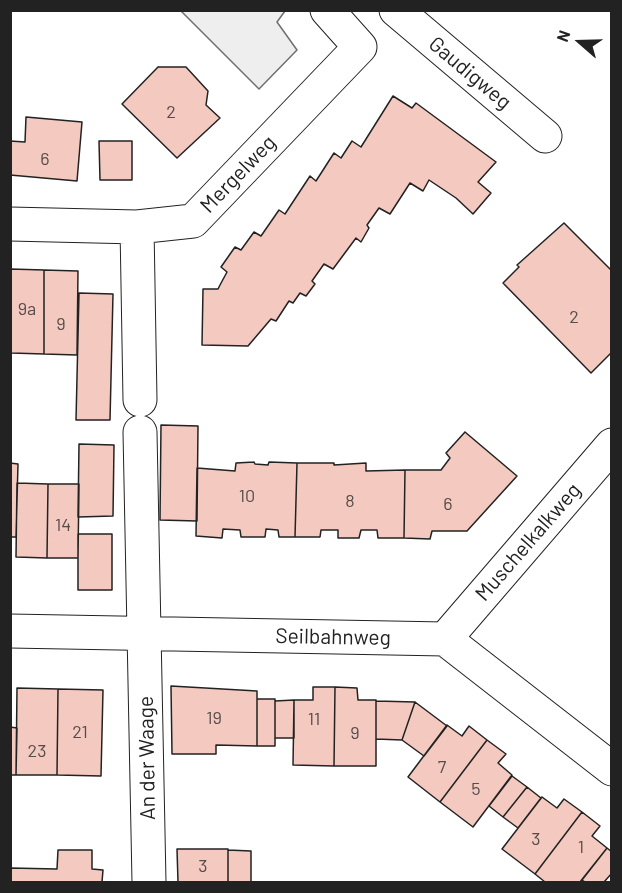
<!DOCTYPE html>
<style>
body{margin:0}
#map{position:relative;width:622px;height:893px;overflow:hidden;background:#fff;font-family:Barlow,sans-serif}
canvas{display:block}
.frame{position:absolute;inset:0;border:12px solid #222;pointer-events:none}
.north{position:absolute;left:550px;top:12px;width:60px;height:60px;-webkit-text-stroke:4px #fff;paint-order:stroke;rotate:290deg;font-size:16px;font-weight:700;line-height:24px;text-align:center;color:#222}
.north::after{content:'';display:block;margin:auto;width:21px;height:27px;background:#222;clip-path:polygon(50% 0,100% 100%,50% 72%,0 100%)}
</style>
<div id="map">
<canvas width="622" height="893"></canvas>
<div class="frame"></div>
<div class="north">N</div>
</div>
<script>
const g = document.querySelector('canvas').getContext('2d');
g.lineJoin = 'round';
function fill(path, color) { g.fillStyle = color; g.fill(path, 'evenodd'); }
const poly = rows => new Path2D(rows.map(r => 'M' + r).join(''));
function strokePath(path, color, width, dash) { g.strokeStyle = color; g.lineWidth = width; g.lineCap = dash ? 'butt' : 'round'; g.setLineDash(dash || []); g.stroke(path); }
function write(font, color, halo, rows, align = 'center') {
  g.font = font + ' Barlow,sans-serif'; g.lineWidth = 4.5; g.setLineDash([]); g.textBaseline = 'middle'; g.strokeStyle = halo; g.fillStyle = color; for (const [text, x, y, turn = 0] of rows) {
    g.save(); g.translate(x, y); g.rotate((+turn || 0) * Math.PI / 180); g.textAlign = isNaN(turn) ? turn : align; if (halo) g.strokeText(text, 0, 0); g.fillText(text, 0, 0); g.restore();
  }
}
const green = poly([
 [181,11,285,11,277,22,297,50,259,89,181,11]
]);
const building = poly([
 [158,67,186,67,208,91,206,105,220,118,177,158,122,104,158,67],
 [393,96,412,108,416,103,496,162,478,182,491,193,473,214,456,198,429,180,423,191,410,183,390,214,379,208,367,225,369,228,361,242,356,238,333,269,324,264,312,281,315,284,306,296,300,293,293,303,289,301,276,321,271,319,248,346,202,345,203,289,218,289,220,285,227,272,221,267,235,247,241,250,254,232,261,236,279,210,285,214,310,176,316,181,334,153,341,158,352,141,361,147,393,96],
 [26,117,82,122,77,181,10,175,10,141,25,142,26,117],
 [99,141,132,141,132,180,100,180,99,141],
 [564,223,612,271,612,352,591,373,503,283,519,267,517,265,564,223],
 [10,269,44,270,44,354,11,353,10,269],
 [44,270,78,271,77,355,44,354,44,270],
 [79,293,113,294,110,420,76,420,79,293],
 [161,425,198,426,197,521,160,520,161,425],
 [465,432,517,476,467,531,432,531,430,539,404,538,405,470,441,470,450,458,446,453,465,432],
 [79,444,114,445,113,516,78,517,79,444],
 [254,462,255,464,268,465,269,462,297,463,295,537,279,537,278,530,266,529,265,537,241,537,240,530,223,529,222,538,196,536,197,468,235,471,236,463,254,462],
 [10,463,18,464,16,537,10,537,10,463],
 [297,463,334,463,334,465,366,463,366,471,405,470,404,538,378,538,377,530,361,530,359,538,338,538,338,530,321,530,320,537,295,537,297,463],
 [17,483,48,484,47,558,16,557,17,483],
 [48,484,79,484,78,558,47,558,48,484],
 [78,534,112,534,112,590,78,590,78,534],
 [171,686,257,691,257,746,216,745,216,754,172,754,171,686],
 [313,687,335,687,334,766,293,765,294,700,313,700,313,687],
 [335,687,357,688,358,700,376,700,376,766,334,766,335,687],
 [17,688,58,689,57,775,16,775,17,688],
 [58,689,103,690,101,776,57,775,58,689],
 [257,699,275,699,275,746,257,746,257,699],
 [294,700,294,738,275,738,275,701,294,700],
 [376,701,415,702,402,740,376,739,376,701],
 [415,702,447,726,424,756,402,740,415,702],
 [447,725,462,736,469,726,487,740,440,802,408,777,447,725],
 [10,727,17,728,16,775,10,775,10,727],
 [487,740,506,754,498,763,512,775,473,827,440,802,487,740],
 [512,776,527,787,503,817,489,806,512,776],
 [527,787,541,798,518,828,503,817,527,787],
 [542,797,557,808,564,799,582,812,535,874,502,849,542,797],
 [582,812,600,826,592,836,607,848,580,882,545,882,535,874,582,812],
 [607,848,612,852,612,873,604,882,585,882,582,880,607,848],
 [177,849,228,849,228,882,178,882,177,849],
 [58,850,92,850,92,869,103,870,102,882,10,882,10,868,57,869,58,850],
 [228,850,251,851,251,882,228,882,228,850]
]);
const street = poly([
 [396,10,545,136],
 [10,224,137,227,193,221,360,47,327,10],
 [137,227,140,400],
 [140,432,149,882],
 [10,631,445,639,612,769],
 [445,639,612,445]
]);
const numberNames = [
 ["2",171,112],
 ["6",45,159],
 ["9a",27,309],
 ["2",574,317],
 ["9",61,324],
 ["10",247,496],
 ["8",350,501],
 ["6",448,504],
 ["14",63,525],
 ["19",214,718],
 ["11",314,719],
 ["21",80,732],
 ["9",355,733],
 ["23",37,751],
 ["7",442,767],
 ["5",476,789],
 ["3",536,839],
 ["1",581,847],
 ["3",203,866]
];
const streetNames = [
 ["Gaudigweg",470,73,40],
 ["Mergelweg",238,174,-46],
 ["Muschelkalkweg",528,542,-49],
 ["Seilbahnweg",333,637,1],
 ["An der Waage",147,758,-91]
];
fill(green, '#eee');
strokePath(green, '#6f6f6f', 1.5);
fill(building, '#f3c9c0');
strokePath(building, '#222', 1.5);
strokePath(street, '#222', 35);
strokePath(street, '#fff', 33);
write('18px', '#564c4a', null, numberNames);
write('21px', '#222', '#fff', streetNames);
</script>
